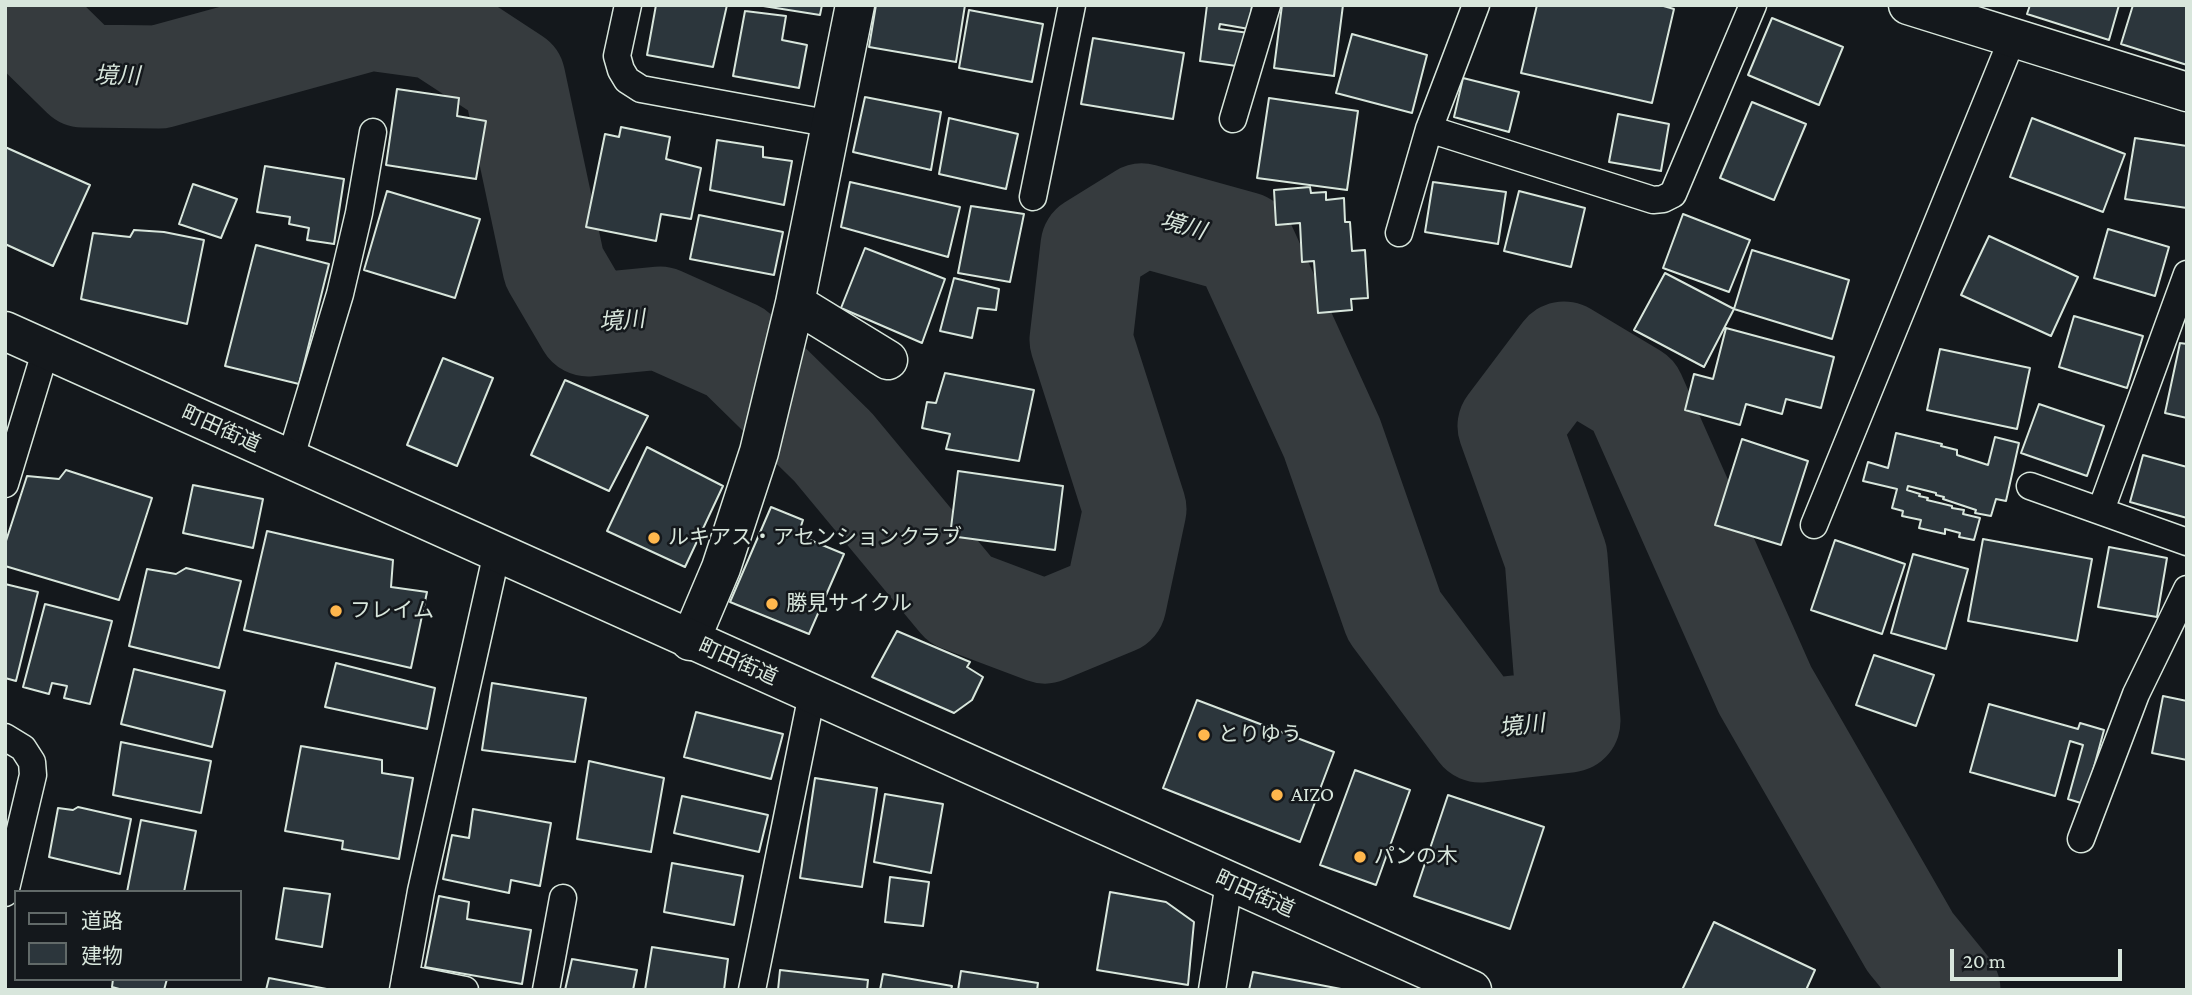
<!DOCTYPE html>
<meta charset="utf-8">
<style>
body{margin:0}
#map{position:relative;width:2192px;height:995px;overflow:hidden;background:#14181c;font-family:"Crimson Pro","Noto Sans JP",serif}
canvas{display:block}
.frame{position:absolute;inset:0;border:7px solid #d8e6dc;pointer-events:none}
.legend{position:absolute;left:14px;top:890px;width:228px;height:91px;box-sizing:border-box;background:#14181c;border:2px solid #626a69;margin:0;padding:9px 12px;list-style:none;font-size:21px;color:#d8e6dc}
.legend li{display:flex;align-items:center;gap:14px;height:35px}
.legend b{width:35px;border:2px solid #626a69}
.scale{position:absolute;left:1950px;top:949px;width:172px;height:32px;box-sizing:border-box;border:4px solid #d8e6dc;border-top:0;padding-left:9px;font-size:21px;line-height:24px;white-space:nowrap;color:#d8e6dc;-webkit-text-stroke:5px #14181c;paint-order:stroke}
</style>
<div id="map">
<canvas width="2192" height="995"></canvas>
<div class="frame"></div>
<ul class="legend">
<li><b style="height:9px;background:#14181c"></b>道路</li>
<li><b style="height:19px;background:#2c363c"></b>建物</li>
</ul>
<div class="scale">20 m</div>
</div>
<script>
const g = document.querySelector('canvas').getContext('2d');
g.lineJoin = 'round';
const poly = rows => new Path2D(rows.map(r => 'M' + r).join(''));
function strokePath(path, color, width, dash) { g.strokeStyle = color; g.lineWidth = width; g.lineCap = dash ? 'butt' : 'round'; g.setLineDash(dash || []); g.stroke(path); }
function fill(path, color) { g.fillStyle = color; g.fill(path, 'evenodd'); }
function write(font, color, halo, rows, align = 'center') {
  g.font = font + ' "Crimson Pro","Noto Sans JP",serif'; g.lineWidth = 5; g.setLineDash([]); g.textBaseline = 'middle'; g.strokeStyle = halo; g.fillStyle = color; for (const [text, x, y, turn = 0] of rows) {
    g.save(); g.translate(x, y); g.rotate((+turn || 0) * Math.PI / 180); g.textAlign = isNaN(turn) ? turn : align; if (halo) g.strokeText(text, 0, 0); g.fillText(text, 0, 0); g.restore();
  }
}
const river = poly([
 [24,5,34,28,83,76,159,77,370,19,436,28,514,79,554,267,588,325,660,318,736,352,833,447,960,600,1045,632,1115,603,1135,509,1081,340,1092,246,1142,215,1243,243,1332,438,1394,616,1480,731,1569,721,1556,557,1509,426,1564,353,1634,395,1765,690,1910,942,1949,990]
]);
const building = poly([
 [656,5,727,5,713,67,647,55,656,5],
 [757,5,822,5,820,15,757,5],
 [876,5,965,5,956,62,869,47,876,5],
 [1207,5,1252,5,1249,29,1220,24,1219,29,1249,33,1244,67,1200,61,1207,5],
 [1282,5,1343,5,1334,76,1274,68,1282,5],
 [1537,5,1660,5,1674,9,1652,103,1521,73,1537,5],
 [2030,5,2119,5,2109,40,2027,14,2030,5],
 [2133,5,2187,5,2187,65,2121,44,2133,5],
 [969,10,1043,24,1032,82,959,68,969,10],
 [745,11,786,16,782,40,807,45,799,88,733,76,745,11],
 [1772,18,1843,47,1819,105,1748,75,1772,18],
 [1352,34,1427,55,1412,113,1336,93,1352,34],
 [1093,38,1184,53,1173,119,1081,104,1093,38],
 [1463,78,1519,92,1509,132,1454,117,1463,78],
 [397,89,459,98,457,116,486,121,476,179,386,165,397,89],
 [865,97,941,112,931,170,853,152,865,97],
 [1269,98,1358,111,1347,190,1257,178,1269,98],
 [1752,102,1806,124,1774,200,1720,178,1752,102],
 [1618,114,1669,124,1661,171,1609,162,1618,114],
 [949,118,1018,134,1006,189,939,174,949,118],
 [2032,118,2125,154,2103,212,2010,177,2032,118],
 [621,127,670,137,666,159,701,168,691,219,661,214,656,241,586,227,605,134,619,137,621,127],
 [2135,138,2187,146,2187,208,2125,199,2135,138],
 [717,140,763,147,763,157,792,161,784,205,710,190,717,140],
 [5,147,90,185,53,266,5,244,5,147],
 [265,166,344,179,334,244,307,240,309,228,289,224,290,217,257,212,265,166],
 [850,182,960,207,948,257,841,227,850,182],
 [1433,182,1506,192,1498,244,1425,232,1433,182],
 [193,184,237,199,221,238,179,224,193,184],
 [1310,187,1311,193,1326,192,1326,200,1344,198,1345,222,1350,222,1352,251,1365,250,1368,298,1351,299,1352,310,1318,313,1314,261,1302,262,1300,223,1276,225,1274,190,1310,187],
 [387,191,480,219,455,298,364,270,387,191],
 [1519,191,1585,208,1571,267,1504,251,1519,191],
 [971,206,1024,214,1010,282,958,273,971,206],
 [1683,214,1750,240,1729,292,1663,268,1683,214],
 [699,215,783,232,774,275,690,259,699,215],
 [2108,229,2169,247,2155,296,2094,278,2108,229],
 [134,230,164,232,204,240,187,324,81,299,93,233,130,237,134,230],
 [1989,236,2078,277,2051,336,1961,295,1989,236],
 [256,245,329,264,299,384,225,366,256,245],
 [865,248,945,279,922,343,841,308,865,248],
 [1752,250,1849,280,1832,339,1734,309,1752,250],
 [1665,273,1734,309,1704,367,1634,330,1665,273],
 [954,278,999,289,996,310,978,308,972,338,940,331,954,278],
 [2074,316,2143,336,2127,388,2059,367,2074,316],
 [1726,328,1834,357,1821,408,1786,399,1782,414,1746,404,1740,425,1685,410,1694,374,1713,379,1726,328],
 [2180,343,2187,344,2187,418,2165,413,2180,343],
 [1940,349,2030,368,2017,429,1927,410,1940,349],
 [443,358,493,378,457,466,407,445,443,358],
 [945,373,1034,390,1019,461,946,449,950,434,922,428,927,402,936,403,945,373],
 [565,380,648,416,609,491,531,455,565,380],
 [2039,404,2104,426,2087,476,2021,453,2039,404],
 [1896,433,1942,444,1941,446,1957,450,1957,455,1988,465,1995,437,2019,443,2006,501,1996,499,1991,516,1975,513,1976,510,1943,499,1944,497,1936,495,1936,493,1908,486,1907,490,1920,494,1919,496,1928,498,1927,500,1952,506,1952,508,1964,510,1963,514,1980,518,1974,540,1959,537,1960,533,1945,529,1945,534,1919,528,1921,520,1902,516,1903,511,1892,508,1897,489,1863,481,1868,462,1888,468,1896,433],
 [1742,439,1808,461,1781,545,1715,525,1742,439],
 [647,447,723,486,685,567,607,531,647,447],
 [2143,455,2187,467,2187,518,2130,502,2143,455],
 [66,470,152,498,119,600,5,566,5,544,27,476,59,479,66,470],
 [958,471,1063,486,1055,550,950,536,958,471],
 [193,485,263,499,253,548,183,533,193,485],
 [771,507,803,520,798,535,844,554,809,634,730,602,771,507],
 [267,531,393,560,391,587,427,592,411,668,244,630,267,531],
 [1983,539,2092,559,2077,641,1968,621,1983,539],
 [1835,540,1905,564,1882,634,1811,610,1835,540],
 [2109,547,2167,558,2157,617,2098,607,2109,547],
 [1913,554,1968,569,1946,649,1891,633,1913,554],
 [186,568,241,581,219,668,129,646,147,569,176,574,186,568],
 [5,584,38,592,16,681,5,678,5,584],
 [45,604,112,621,90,704,64,698,67,686,52,683,49,694,23,687,45,604],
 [897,631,970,662,967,667,983,677,972,700,954,713,872,677,897,631],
 [1874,655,1934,675,1916,726,1856,705,1874,655],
 [336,663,435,688,427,729,325,707,336,663],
 [134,669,225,691,212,747,121,724,134,669],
 [492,683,586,698,575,762,482,750,492,683],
 [2163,696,2187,701,2187,760,2152,753,2163,696],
 [1197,700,1334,752,1300,842,1163,788,1197,700],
 [1989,704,2078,729,2080,723,2104,730,2084,804,2068,799,2083,745,2070,741,2055,796,1970,772,1989,704],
 [696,712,783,734,771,779,684,757,696,712],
 [121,742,211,761,201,813,113,795,121,742],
 [301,746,382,760,382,773,413,778,399,859,342,849,343,841,285,831,301,746],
 [589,761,664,778,651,852,577,839,589,761],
 [1355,770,1410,790,1376,885,1320,865,1355,770],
 [815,778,877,788,862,887,800,878,815,778],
 [885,794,943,804,931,873,874,862,885,794],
 [1448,795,1544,827,1510,929,1414,896,1448,795],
 [682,796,768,815,759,852,674,833,682,796],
 [78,807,131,819,120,874,49,857,58,808,73,810,78,807],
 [473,809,551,823,540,886,511,880,509,893,443,879,452,835,469,838,473,809],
 [141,820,196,831,184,892,127,892,141,820],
 [672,863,743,876,734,925,664,912,672,863],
 [890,877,929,882,923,926,885,922,890,877],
 [284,888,330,894,322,947,276,939,284,888],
 [1110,892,1166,902,1194,922,1188,985,1097,970,1110,892],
 [439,896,469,902,467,919,531,930,522,984,425,967,439,896],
 [1714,922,1815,970,1806,990,1682,990,1714,922],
 [652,947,728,959,724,990,645,990,652,947],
 [572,959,637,970,633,990,565,990,572,959],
 [780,970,868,980,867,990,778,990,780,970],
 [961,971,1038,983,1037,990,958,990,961,971],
 [1253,972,1341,989,1341,990,1249,990,1253,972],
 [883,974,952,986,951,990,880,990,883,974],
 [269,978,332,990,266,990,269,978],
 [113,979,167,979,164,990,123,990,112,987,113,979]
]);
const service = poly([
 [628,5,617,56,621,70,627,80,641,89,832,124],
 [1233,119,1267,5],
 [1429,129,1653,200,1663,199,1673,194,1753,5],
 [1033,197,1072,5],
 [1399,233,1429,129,1476,5],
 [290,460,340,294,359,213,373,132],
 [5,484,46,349],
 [2030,486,2187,542],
 [2101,510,2187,274],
 [1814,525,2013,37],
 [5,737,23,748,32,762,33,775,5,893],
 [2081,839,2136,694,2187,589],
 [405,978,465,990],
 [403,990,421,891,497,552],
 [546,990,563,898],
 [752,990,812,694],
 [1212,990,1229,883]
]);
const minor = poly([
 [1908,5,2187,92],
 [795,303,888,360],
 [690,641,721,568,759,452,795,303,855,5]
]);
const primary = poly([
 [5,331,1472,990]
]);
const markers = [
 [654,538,7,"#ffb74d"],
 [772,604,7,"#ffb74d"],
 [336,611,7,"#ffb74d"],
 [1204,735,7,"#ffb74d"],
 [1277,795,7,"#ffb74d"],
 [1360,857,7,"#ffb74d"]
];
const streetNames = [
 ["町田街道",221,429,24],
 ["町田街道",738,662,24],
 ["町田街道",1255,894,24]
];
const poiNames = [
 ["ルキアス・アセンションクラブ",668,538],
 ["勝見サイクル",786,604],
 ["フレイム",350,611],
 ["とりゆう",1218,735],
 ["AIZO",1291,795],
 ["パンの木",1374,857]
];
const waterNames = [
 ["境川",117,76,1],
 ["境川",1183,226,16],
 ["境川",622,321,-5],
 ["境川",1522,726,-7]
];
strokePath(river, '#363b3e', 103);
fill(building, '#2c363c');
strokePath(building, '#d8e6dc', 2);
strokePath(service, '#d8e6dc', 29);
strokePath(minor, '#d8e6dc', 41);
strokePath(primary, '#d8e6dc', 41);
strokePath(service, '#14181c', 26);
strokePath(minor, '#14181c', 38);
strokePath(primary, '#14181c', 38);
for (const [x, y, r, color] of markers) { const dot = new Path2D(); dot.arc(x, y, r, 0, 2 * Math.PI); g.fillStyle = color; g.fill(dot); strokePath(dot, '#14181c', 2.5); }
write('21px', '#d8e6dc', '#14181c', streetNames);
write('21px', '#d8e6dc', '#14181c', poiNames, 'left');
write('italic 23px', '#d8e6dc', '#14181c', waterNames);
</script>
